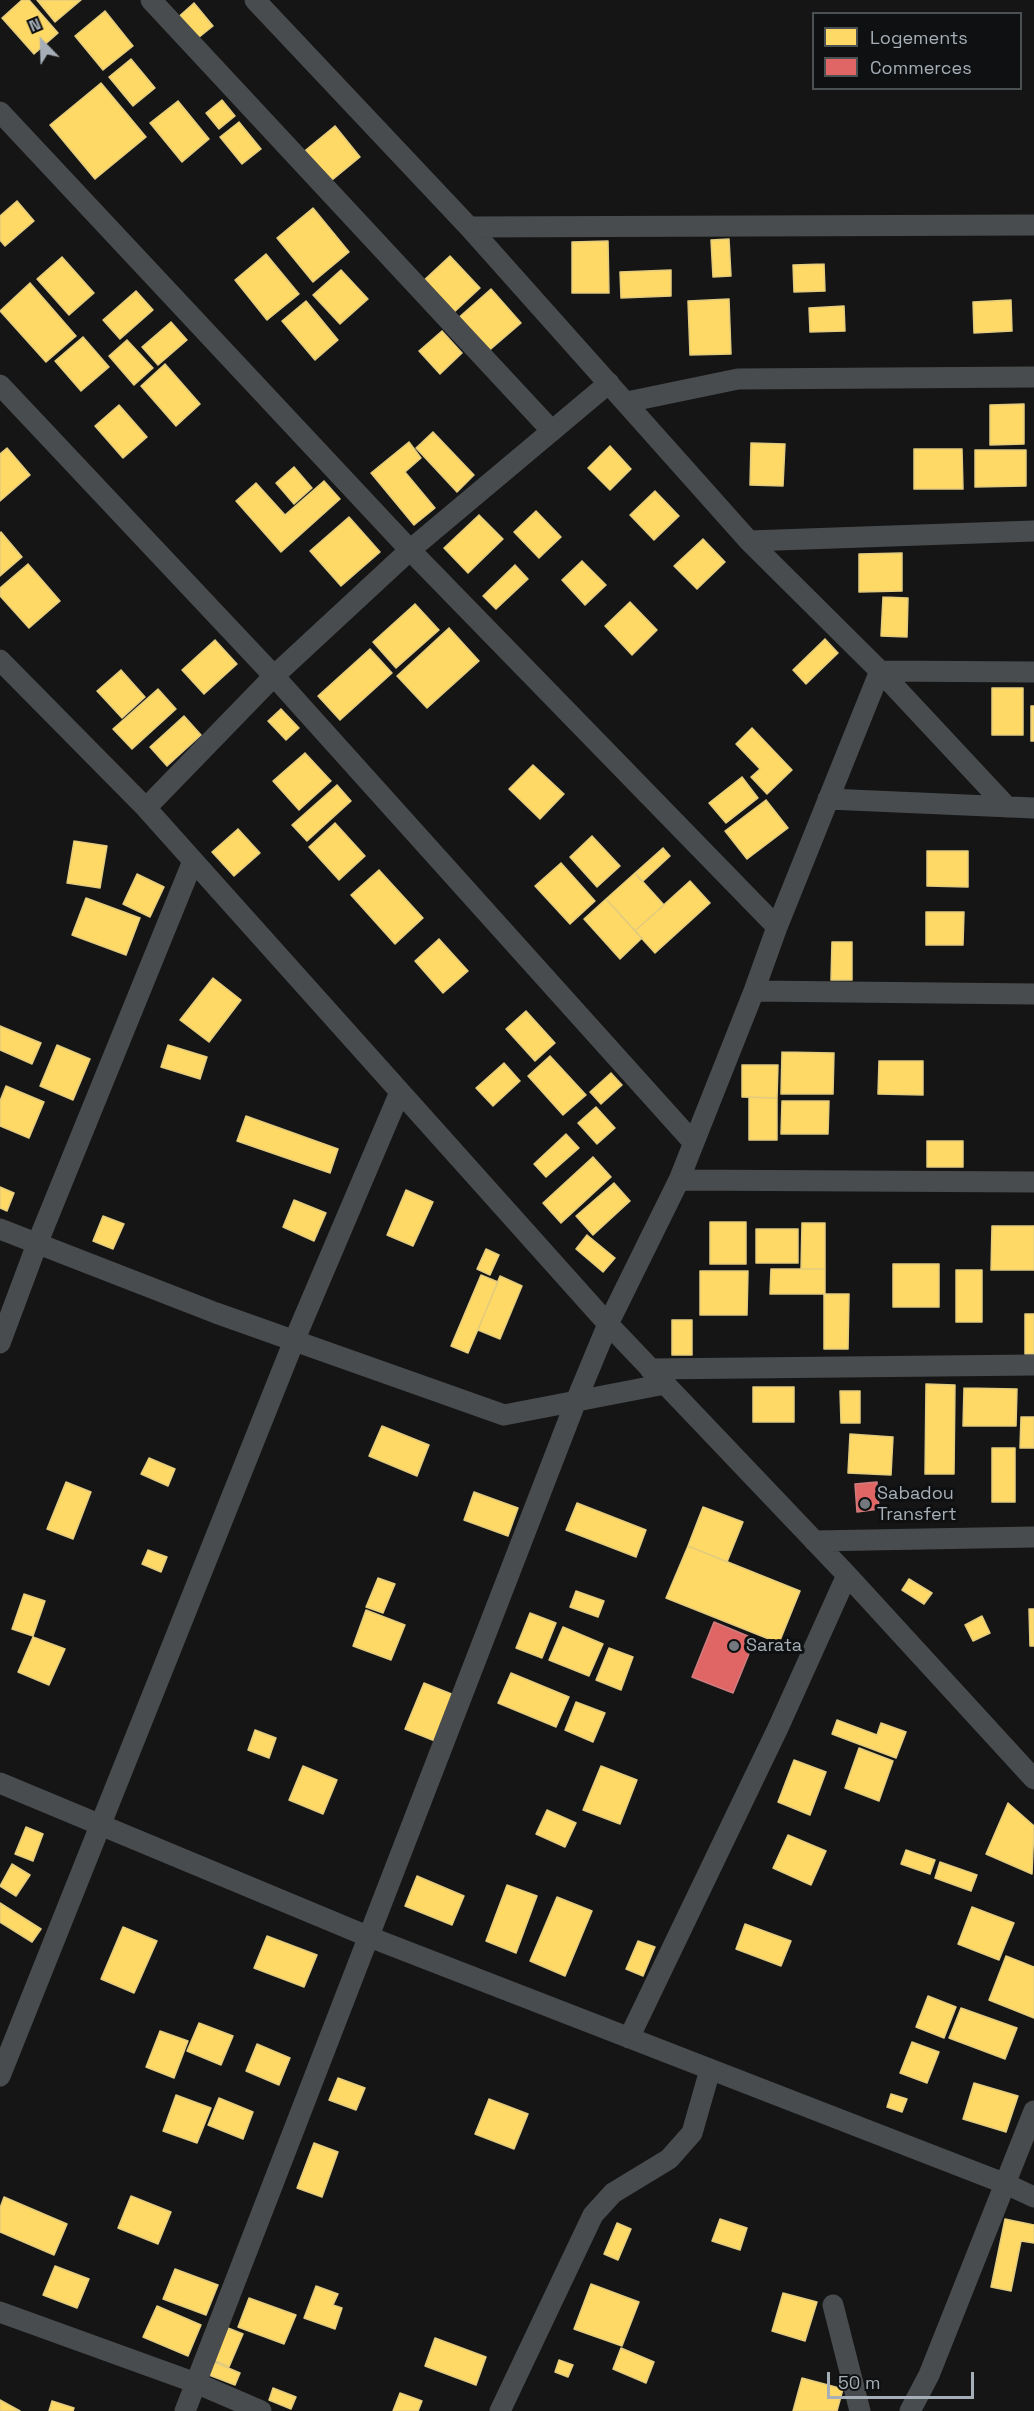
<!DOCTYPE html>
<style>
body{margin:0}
#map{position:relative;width:1034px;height:2411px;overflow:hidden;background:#151515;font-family:"Space Grotesk",sans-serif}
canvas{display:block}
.legend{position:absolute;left:812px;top:12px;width:210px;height:78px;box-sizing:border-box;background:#0f1011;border:2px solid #4b5053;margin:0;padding:8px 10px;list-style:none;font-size:18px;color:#a6afb7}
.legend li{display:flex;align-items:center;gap:12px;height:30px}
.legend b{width:30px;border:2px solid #4b5053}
.north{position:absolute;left:12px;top:12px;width:60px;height:60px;-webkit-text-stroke:4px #0f1011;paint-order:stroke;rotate:337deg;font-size:16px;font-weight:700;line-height:24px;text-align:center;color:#a6afb7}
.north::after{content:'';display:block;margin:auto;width:21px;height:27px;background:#a6afb7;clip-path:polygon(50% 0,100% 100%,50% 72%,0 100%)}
.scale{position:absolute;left:827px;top:2372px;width:147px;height:27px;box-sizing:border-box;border:3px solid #a6afb7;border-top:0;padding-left:8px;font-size:18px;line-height:21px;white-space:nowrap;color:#a6afb7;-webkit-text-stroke:4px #0f1011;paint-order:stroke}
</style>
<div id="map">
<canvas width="1034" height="2411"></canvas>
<ul class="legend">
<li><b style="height:16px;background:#ffd966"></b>Logements</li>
<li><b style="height:16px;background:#e06666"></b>Commerces</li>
</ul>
<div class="north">N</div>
<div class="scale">50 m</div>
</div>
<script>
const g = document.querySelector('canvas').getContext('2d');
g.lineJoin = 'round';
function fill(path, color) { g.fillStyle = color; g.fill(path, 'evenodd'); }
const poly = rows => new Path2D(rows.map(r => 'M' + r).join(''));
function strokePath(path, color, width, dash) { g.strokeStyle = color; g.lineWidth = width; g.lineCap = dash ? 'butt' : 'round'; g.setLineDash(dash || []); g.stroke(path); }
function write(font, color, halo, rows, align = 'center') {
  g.font = font + ' "Space Grotesk",sans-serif'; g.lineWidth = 6; g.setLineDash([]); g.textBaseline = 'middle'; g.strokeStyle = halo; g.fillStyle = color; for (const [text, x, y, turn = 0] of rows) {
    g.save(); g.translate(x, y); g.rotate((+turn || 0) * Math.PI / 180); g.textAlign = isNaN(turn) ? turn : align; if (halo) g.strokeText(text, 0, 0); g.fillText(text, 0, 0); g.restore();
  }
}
const homes = poly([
 [22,0,29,0,58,33,34,54,2,18,22,0],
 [37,0,81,0,55,22,37,0],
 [194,3,213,26,193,42,175,20,194,3],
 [105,11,133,46,103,70,75,36,105,11],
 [131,59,155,88,133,106,109,77,131,59],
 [101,83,146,137,95,179,50,125,101,83],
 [222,100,235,116,219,129,206,113,222,100],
 [178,101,209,139,182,162,150,123,178,101],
 [239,122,261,149,242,164,220,137,239,122],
 [335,126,360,157,326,185,301,154,335,126],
 [17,201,34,221,5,246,0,240,0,216,17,201],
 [313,208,349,252,313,282,277,238,313,208],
 [729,239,731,276,713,277,711,240,729,239],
 [608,241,609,293,572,293,572,242,608,241],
 [266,254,299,294,267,320,235,280,266,254],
 [450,256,480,288,451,315,421,283,450,256],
 [62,257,94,293,69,315,37,279,62,257],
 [824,264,825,291,794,292,793,265,824,264],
 [341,270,368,299,340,324,313,295,341,270],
 [671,270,671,296,621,298,620,272,671,270],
 [30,283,76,336,46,362,0,311,30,283],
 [491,289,521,323,485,354,456,320,491,289],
 [136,291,153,310,120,339,103,320,136,291],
 [729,299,731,354,690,355,688,301,729,299],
 [1011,300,1012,331,974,333,973,302,1011,300],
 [306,301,338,340,315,360,282,321,306,301],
 [844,306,845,331,810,332,809,308,844,306],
 [171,322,187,340,158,365,142,347,171,322],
 [442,331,462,353,440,374,419,351,442,331],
 [83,337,109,367,81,391,55,361,83,337],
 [127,340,153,368,134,385,109,356,127,340],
 [165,364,200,404,176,426,141,386,165,364],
 [1024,404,1024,444,990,445,990,405,1024,404],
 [119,405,147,437,123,458,95,426,119,405],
 [433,432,474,475,457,492,416,448,433,432],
 [409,442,421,458,405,472,435,508,414,525,371,473,409,442],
 [751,443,785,444,783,486,750,485,751,443],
 [610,446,631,469,610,490,588,468,610,446],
 [7,448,30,475,0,501,0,454,7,448],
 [914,449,962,449,963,489,914,489,914,449],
 [975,450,1026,450,1026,486,975,487,975,450],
 [294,467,312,488,294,504,276,483,294,467],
 [324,481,340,499,281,552,236,501,256,483,285,515,324,481],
 [655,491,679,516,654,540,630,515,655,491],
 [536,511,561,537,539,558,514,532,536,511],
 [479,515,503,539,468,573,444,548,479,515],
 [349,517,380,552,341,586,310,551,349,517],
 [1,532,22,557,0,576,0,533,1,532],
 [703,539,725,562,697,589,674,566,703,539],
 [902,553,902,591,859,592,859,554,902,553],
 [582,561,606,585,585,605,562,580,582,561],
 [28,564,60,601,29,628,0,596,0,588,28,564],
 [515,565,528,579,496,609,483,596,515,565],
 [883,597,908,598,907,637,881,636,883,597],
 [630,602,657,630,632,655,605,626,630,602],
 [415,604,439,630,396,668,373,642,415,604],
 [449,628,479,661,427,708,397,676,449,628],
 [825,639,838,653,806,684,793,670,825,639],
 [215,640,237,664,204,694,182,670,215,640],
 [370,649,392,673,340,720,318,696,370,649],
 [121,670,145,697,122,718,97,691,121,670],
 [992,688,1023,688,1023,735,992,735,992,688],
 [158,689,176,709,132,749,113,729,158,689],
 [1031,706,1034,706,1034,741,1031,741,1031,706],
 [281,709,299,728,286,740,268,721,281,709],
 [184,716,201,735,167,766,150,747,184,716],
 [752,728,792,770,767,794,751,777,760,769,736,744,752,728],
 [305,753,331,781,299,810,273,781,305,753],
 [533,765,564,794,540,819,509,789,533,765],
 [742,777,758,798,726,823,709,803,742,777],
 [337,785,351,801,307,841,292,825,337,785],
 [766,800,788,828,747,859,725,831,766,800],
 [335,823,365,856,339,880,309,847,335,823],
 [238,829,260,853,234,876,212,852,238,829],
 [592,836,620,866,597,887,570,857,592,836],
 [74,841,107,846,100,888,67,883,74,841],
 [663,848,670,856,642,882,635,873,663,848],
 [927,851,968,851,968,887,927,886,927,851],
 [561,863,595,901,570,924,535,886,561,863],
 [379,870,423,918,395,944,351,895,379,870],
 [635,873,664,905,635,931,606,899,635,873],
 [137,874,164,887,150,917,123,904,137,874],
 [690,881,710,903,655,953,635,931,690,881],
 [86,898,140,918,126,955,72,935,86,898],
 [606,899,642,938,620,959,584,919,606,899],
 [926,912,964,912,963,945,926,945,926,912],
 [439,939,468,971,443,993,415,961,439,939],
 [832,942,852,942,852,980,831,980,832,942],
 [213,978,241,1000,209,1042,180,1020,213,978],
 [526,1011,555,1043,535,1061,506,1029,526,1011],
 [0,1026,41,1043,32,1064,0,1050,0,1026],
 [57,1045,90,1059,73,1100,40,1086,57,1045],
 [168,1045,207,1057,200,1079,161,1067,168,1045],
 [782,1052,834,1053,833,1094,781,1094,782,1052],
 [550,1056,586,1095,563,1115,528,1076,550,1056],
 [879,1061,923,1061,923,1095,878,1094,879,1061],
 [504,1063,520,1081,493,1106,476,1088,504,1063],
 [742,1065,778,1065,777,1098,742,1097,742,1065],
 [611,1073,622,1085,601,1104,590,1092,611,1073],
 [6,1086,44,1102,29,1138,0,1126,0,1101,6,1086],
 [749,1097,777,1098,777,1140,749,1140,749,1097],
 [782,1101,829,1101,828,1134,781,1134,782,1101],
 [596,1107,615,1128,597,1144,578,1123,596,1107],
 [246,1116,338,1149,330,1173,237,1141,246,1116],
 [566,1134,579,1148,546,1177,534,1164,566,1134],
 [927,1141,963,1141,963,1167,927,1167,927,1141],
 [593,1157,611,1177,561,1223,543,1203,593,1157],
 [614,1183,630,1201,593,1235,576,1216,614,1183],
 [0,1187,14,1193,7,1211,0,1208,0,1187],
 [406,1190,433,1202,413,1246,387,1235,406,1190],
 [294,1200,326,1213,314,1241,283,1227,294,1200],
 [103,1216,124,1224,113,1249,93,1241,103,1216],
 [710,1222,746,1222,746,1264,710,1264,710,1222],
 [802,1223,825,1223,825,1269,801,1269,802,1223],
 [992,1226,1034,1226,1034,1270,991,1270,992,1226],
 [756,1229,798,1229,798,1263,756,1263,756,1229],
 [587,1235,615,1258,603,1272,576,1249,587,1235],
 [486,1249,499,1255,490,1275,477,1269,486,1249],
 [893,1264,939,1264,939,1307,893,1307,893,1264],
 [771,1269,825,1269,825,1294,770,1294,771,1269],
 [956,1270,982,1270,982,1322,956,1322,956,1270],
 [700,1271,748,1271,747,1315,700,1315,700,1271],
 [481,1275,498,1282,468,1353,451,1346,481,1275],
 [500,1276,522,1286,500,1339,478,1330,500,1276],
 [824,1294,849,1294,848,1349,824,1349,824,1294],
 [1025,1314,1034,1314,1034,1354,1025,1354,1025,1314],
 [672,1320,692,1320,692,1355,672,1355,672,1320],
 [926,1384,955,1385,954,1474,925,1474,926,1384],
 [753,1387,794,1387,794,1422,753,1422,753,1387],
 [964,1388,1017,1389,1016,1426,963,1426,964,1388],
 [840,1391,860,1391,860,1423,841,1423,840,1391],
 [1021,1417,1034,1417,1034,1448,1020,1448,1021,1417],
 [382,1426,429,1445,417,1476,369,1456,382,1426],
 [850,1434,893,1437,891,1475,848,1473,850,1434],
 [992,1448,1015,1448,1015,1502,992,1502,992,1448],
 [149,1458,175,1469,168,1486,141,1474,149,1458],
 [66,1482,91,1492,73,1539,47,1529,66,1482],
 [474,1492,518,1508,508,1536,464,1520,474,1492],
 [577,1503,646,1530,636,1557,566,1530,577,1503],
 [703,1507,743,1522,727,1562,688,1546,703,1507],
 [688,1546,800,1591,779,1643,666,1598,688,1546],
 [148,1550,167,1557,161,1572,142,1564,148,1550],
 [378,1578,395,1584,383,1613,366,1607,378,1578],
 [909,1579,932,1593,924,1604,902,1590,909,1579],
 [576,1591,604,1601,598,1617,570,1607,576,1591],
 [24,1594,45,1601,33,1636,12,1629,24,1594],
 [1029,1609,1034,1609,1034,1646,1030,1646,1029,1609],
 [366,1610,405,1625,391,1660,353,1646,366,1610],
 [530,1613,556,1623,542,1658,516,1648,530,1613],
 [982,1616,990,1633,973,1641,965,1625,982,1616],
 [563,1627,603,1644,589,1676,549,1660,563,1627],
 [33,1637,65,1649,49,1685,18,1672,33,1637],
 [609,1648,633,1657,621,1690,596,1680,609,1648],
 [511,1673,569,1697,556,1727,498,1703,511,1673],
 [424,1683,454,1695,435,1741,405,1729,424,1683],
 [576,1702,605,1713,593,1742,565,1730,576,1702],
 [837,1720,877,1735,881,1723,906,1732,896,1758,832,1734,837,1720],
 [255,1730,276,1738,269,1758,248,1750,255,1730],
 [859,1748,893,1761,879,1801,845,1788,859,1748],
 [794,1760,826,1772,810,1815,778,1802,794,1760],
 [303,1766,337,1780,323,1814,289,1800,303,1766],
 [601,1766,637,1780,620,1824,583,1810,601,1766],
 [1008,1803,1034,1826,1032,1874,986,1854,1008,1803],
 [547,1810,576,1823,565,1847,536,1834,547,1810],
 [26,1827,43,1834,33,1861,15,1854,26,1827],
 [788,1835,826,1851,811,1885,773,1868,788,1835],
 [906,1850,935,1860,930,1874,901,1864,906,1850],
 [940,1862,977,1875,971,1891,935,1878,940,1862],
 [12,1864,30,1875,16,1896,0,1886,12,1864],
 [417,1876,464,1896,452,1925,405,1906,417,1876],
 [507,1885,537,1896,516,1953,486,1941,507,1885],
 [557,1897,592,1911,565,1976,530,1961,557,1897],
 [0,1903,41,1929,32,1942,0,1922,0,1903],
 [972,1907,1014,1923,999,1960,958,1944,972,1907],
 [745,1924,791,1941,781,1966,736,1949,745,1924],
 [123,1927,157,1941,134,1993,101,1979,123,1927],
 [267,1936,317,1955,304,1987,254,1968,267,1936],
 [638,1941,655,1947,643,1976,626,1969,638,1941],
 [1006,1956,1034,1967,1034,2018,989,2000,1006,1956],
 [928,1996,956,2007,944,2038,916,2027,928,1996],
 [961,2008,1017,2028,1005,2059,949,2038,961,2008],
 [199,2023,233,2036,221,2065,187,2051,199,2023],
 [160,2031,188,2041,174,2078,146,2067,160,2031],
 [912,2042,939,2052,927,2083,900,2073,912,2042],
 [257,2044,290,2058,279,2085,246,2071,257,2044],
 [338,2078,365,2088,356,2110,329,2100,338,2078],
 [974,2083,1018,2096,1006,2132,963,2119,974,2083],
 [891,2094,907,2099,902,2112,887,2107,891,2094],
 [176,2095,211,2108,197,2143,163,2131,176,2095],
 [219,2098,253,2112,243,2139,208,2125,219,2098],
 [489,2099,528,2114,514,2149,475,2134,489,2099],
 [314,2143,338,2152,322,2197,297,2188,314,2143],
 [131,2196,171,2212,158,2244,118,2228,131,2196],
 [4,2197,67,2224,54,2255,0,2232,0,2208,4,2197],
 [720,2219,747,2228,740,2250,712,2241,720,2219],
 [1005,2219,1034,2225,1034,2243,1021,2241,1011,2291,991,2287,1005,2219],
 [617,2223,631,2229,618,2260,604,2254,617,2223],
 [55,2266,89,2279,77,2308,43,2295,55,2266],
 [175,2269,218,2285,206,2315,163,2299,175,2269],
 [591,2284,639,2302,622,2346,574,2329,591,2284],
 [316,2286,338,2294,333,2305,342,2308,335,2329,304,2318,316,2286],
 [783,2293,817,2302,805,2341,772,2331,783,2293],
 [249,2298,296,2315,284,2344,238,2327,249,2298],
 [157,2306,201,2325,188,2356,143,2337,157,2306],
 [228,2328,243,2334,229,2367,214,2360,228,2328],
 [435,2338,486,2357,476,2385,425,2366,435,2338],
 [621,2348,654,2362,646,2383,613,2369,621,2348],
 [559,2360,573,2365,568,2377,555,2372,559,2360],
 [214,2362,240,2373,235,2385,209,2375,214,2362],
 [802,2378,843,2389,837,2411,793,2411,802,2378],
 [273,2388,296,2397,291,2409,269,2400,273,2388],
 [400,2393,422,2401,418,2411,393,2411,400,2393],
 [0,2400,20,2411,0,2411,0,2400],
 [52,2401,74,2408,73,2411,49,2411,52,2401]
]);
const shops = poly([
 [877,1482,879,1509,857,1512,855,1484,877,1482],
 [714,1622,755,1639,733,1693,692,1677,714,1622]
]);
const street = poly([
 [151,0,552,431],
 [255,0,469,227,749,541,880,671,1007,807],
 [0,112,410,550,777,927],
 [469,227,1034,225],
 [0,385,274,676,693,1142],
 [627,402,738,379,1034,377],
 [749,541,1034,531],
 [0,660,146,808,608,1324,847,1575,1034,1779],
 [828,799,1034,808],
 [146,808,274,676,410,550,609,383],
 [754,991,1034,994],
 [679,1180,1034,1182],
 [0,1229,216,1313,504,1415,665,1384],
 [0,1343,37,1244,193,861],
 [650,1369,1034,1365],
 [814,1541,1034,1537],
 [0,1783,367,1936,1006,2184,1034,2197],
 [629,2038,778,1728,847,1575],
 [0,2076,294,1341,400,1092],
 [833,2305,860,2411],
 [0,2312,196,2383,261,2411],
 [185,2411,576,1401,608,1324,679,1180,754,991,777,927,880,671,1034,672],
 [500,2411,593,2215,613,2193,669,2159,692,2133,710,2070],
 [910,2411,929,2375,1034,2111]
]);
const markers = [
 [865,1504,6,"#73797e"],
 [734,1646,6,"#73797e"]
];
const poiNames = [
 ["Sabadou",877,1494],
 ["Transfert",877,1515],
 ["Sarata",746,1646]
];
fill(homes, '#ffd966');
strokePath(homes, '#e4cc7e', 1.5);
fill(shops, '#e06666');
strokePath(shops, '#cf7c7e', 1.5);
strokePath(street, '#494c4e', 21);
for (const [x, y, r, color] of markers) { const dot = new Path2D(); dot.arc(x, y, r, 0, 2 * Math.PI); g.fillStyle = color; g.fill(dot); strokePath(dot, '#0f1011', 2); }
write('18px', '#a6afb7', '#0f1011', poiNames, 'left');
</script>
